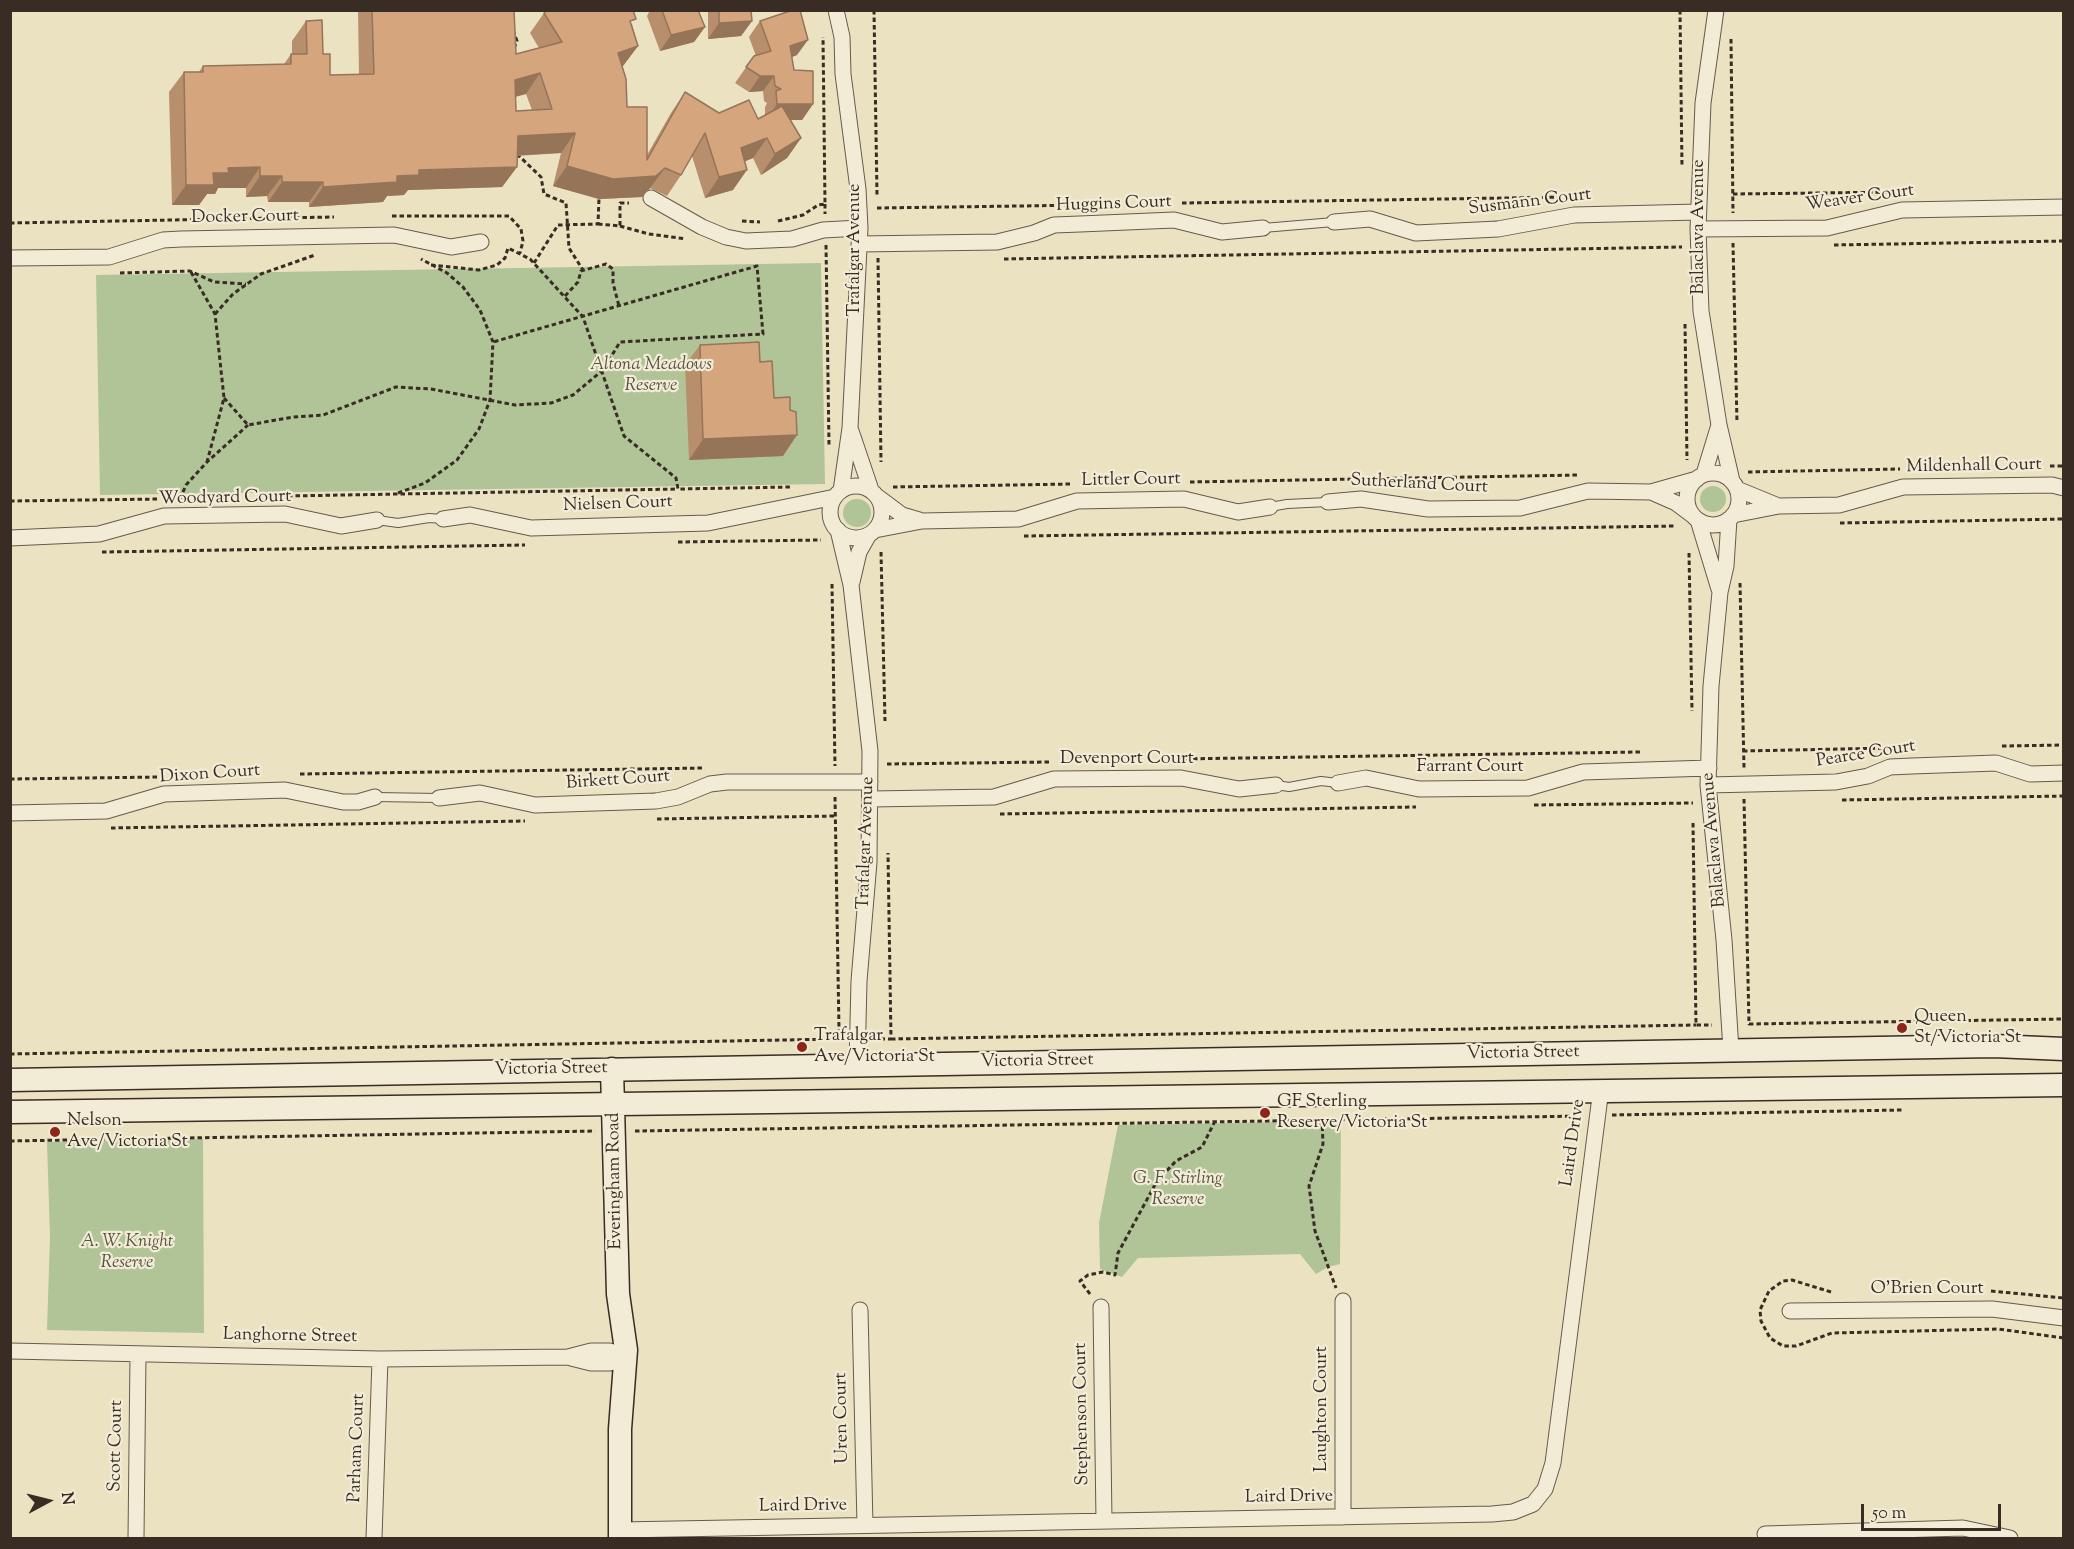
<!DOCTYPE html>
<style>
body{margin:0}
#map{position:relative;width:2074px;height:1549px;overflow:hidden;background:#ebe2c1;font-family:"Sorts Mill Goudy",serif}
canvas{display:block}
.frame{position:absolute;inset:0;border:12px solid #392c24;pointer-events:none}
.north{position:absolute;left:18px;top:1471px;width:60px;height:60px;-webkit-text-stroke:4px #f2ecd7;paint-order:stroke;rotate:83deg;font-size:16px;font-weight:700;line-height:24px;text-align:center;color:#392c24}
.north::after{content:'';display:block;margin:auto;width:21px;height:27px;background:#392c24;clip-path:polygon(50% 0,100% 100%,50% 72%,0 100%)}
.scale{position:absolute;left:1861px;top:1504px;width:140px;height:27px;box-sizing:border-box;border:3px solid #392c24;border-top:0;padding-left:8px;font-size:18px;line-height:21px;white-space:nowrap;color:#392c24;-webkit-text-stroke:4px #f2ecd7;paint-order:stroke}
</style>
<div id="map">
<canvas width="2074" height="1549"></canvas>
<div class="frame"></div>
<div class="north">N</div>
<div class="scale">50 m</div>
</div>
<script>
const g = document.querySelector('canvas').getContext('2d');
g.lineJoin = 'round';
function fill(path, color) { g.fillStyle = color; g.fill(path, 'evenodd'); }
const poly = rows => new Path2D(rows.map(r => 'M' + r).join(''));
function strokePath(path, color, width, dash) { g.strokeStyle = color; g.lineWidth = width; g.lineCap = dash ? 'butt' : 'round'; g.setLineDash(dash || []); g.stroke(path); }
function write(font, color, halo, rows, align = 'center') {
  g.font = font + ' "Sorts Mill Goudy",serif'; g.lineWidth = 4.5; g.setLineDash([]); g.textBaseline = 'middle'; g.strokeStyle = halo; g.fillStyle = color; for (const [text, x, y, turn = 0] of rows) {
    g.save(); g.translate(x, y); g.rotate((+turn || 0) * Math.PI / 180); g.textAlign = isNaN(turn) ? turn : align; if (halo) g.strokeText(text, 0, 0); g.fillText(text, 0, 0); g.restore();
  }
}
const green = poly([
 [821,263,825,484,100,495,96,275],
 '1700 499a13 13 0 1 1 26 0a13 13 0 1 1-26 0Z',
 '843 513a14 14 0 1 1 28 0a14 14 0 1 1-28 0Z',
 [1341,1121,1340,1264,1328,1267,1316,1274,1300,1254,1138,1258,1122,1277,1100,1269,1099,1223,1118,1125],
 [203,1139,204,1333,47,1330,50,1237,47,1142]
]);
const path = poly([
 [874,10,877,195],
 [1680,10,1682,167],
 [513,30,517,41,515,46],
 [1731,39,1733,213],
 [517,154,541,177,544,194,566,203,569,248,583,270],
 [1733,194,1902,192],
 [1182,203,1571,197],
 [825,204,825,214],
 [877,208,1091,205],
 [392,216,509,216,521,229,523,241,520,253],
 [742,221,760,222],
 [778,221,803,215,818,205,825,204,823,37],
 [10,223,334,217],
 [598,224,620,226,620,203,629,203],
 [620,226,649,234,686,239],
 [1733,243,1737,423],
 [826,245,829,445],
 [1834,245,2064,241],
 [878,258,881,462],
 [1004,259,1682,247],
 [534,263,558,225,598,224,599,198],
 [431,265,479,270,497,265,505,258,508,248,530,259,583,317,624,436,676,478,678,489,791,487],
 [191,272,215,314,224,398,207,462],
 [120,273,190,271,214,282,246,284],
 [565,296,578,282,581,271,606,264,613,269,613,283,619,306],
 [215,314,233,294,261,274,315,255],
 [1685,324,1687,460],
 [224,398,248,425,293,417,323,415,396,387,431,389,515,405,551,403,573,395,603,370,620,342,763,334,757,266,493,342],
 [2050,466,2064,466],
 [1748,472,1900,469],
 [1190,482,1579,475],
 [893,487,1072,484],
 [398,493,425,483,457,460,479,429,490,400,493,342,480,310,463,287,447,273,421,259],
 [288,496,678,489],
 [180,499,186,485,207,462,248,425],
 [10,501,159,499],
 [1840,523,2064,519],
 [1024,536,1676,526],
 [678,542,821,540],
 [102,552,525,545],
 [881,552,885,721],
 [1689,553,1692,711],
 [1740,583,1744,768],
 [832,584,835,766],
 [2002,746,2064,745],
 [1743,751,1891,748],
 [1178,759,1640,752],
 [887,764,1049,762],
 [300,774,705,768],
 [10,779,159,777],
 [835,797,839,1030],
 [1744,799,1749,1024,2063,1019],
 [1842,800,2064,796],
 [1534,805,1693,803],
 [1000,814,1416,807],
 [657,819,836,816],
 [1693,823,1696,1025,1712,1025],
 [111,828,525,821],
 [873,1039,891,1039,888,853],
 [891,1039,1696,1025],
 [10,1054,839,1039],
 [1612,1115,1903,1110],
 [1322,1119,1323,1144,1309,1186,1315,1231,1336,1288],
 [635,1131,1582,1116],
 [10,1141,595,1131],
 [1991,1291,2064,1298],
 [1831,1292,1792,1280,1783,1281,1769,1291,1760,1310,1761,1321,1770,1338,1783,1346,1796,1346,1832,1333,1998,1329,2064,1338],
 [1090,1294,1080,1281,1088,1275,1103,1272,1115,1275,1118,1253,1157,1181,1176,1161,1202,1147,1215,1121]
]);
const lane = poly([
 [1263,228,1334,222],
 [1270,507,1287,504,1328,502],
 [377,520,398,523,429,518,443,519],
 [1276,785,1289,787,1321,781,1338,783],
 [375,797,439,798]
]);
const street = poly([
 [836,10,842,37,843,74,858,189,860,228,850,428,841,491],
 [1716,10,1703,103,1698,229,1701,311,1719,425,1732,481],
 [651,198,702,227,726,237,746,241,792,239,823,230,860,228],
 [1334,222,1370,219,1416,233,1498,229,1574,215,1698,212],
 [1698,229,1827,228,1902,210,2064,207],
 [859,244,997,242,1034,233,1054,225,1080,224,1174,220,1222,232,1263,228],
 [10,258,109,257,163,240,181,239,394,235,451,247,481,242],
 [851,431,871,490],
 '1687 499a26 26 0 1 1 52 0a26 26 0 1 1-52 0Z',
 [1704,474,1719,425],
 '830 512a26 26 0 1 1 52 0a26 26 0 1 1-52 0Z',
 [1737,489,1776,505],
 [1651,492,1676,503,1692,515],
 [878,497,902,515,919,520],
 [1328,502,1361,499,1428,509,1520,508,1588,491,1651,492,1697,479],
 [1733,515,1779,506,1839,505,1903,487,2052,485,2064,488],
 [443,519,470,515,531,528,708,523,835,497],
 [1729,519,1726,566,1720,592,1711,686,1708,785,1724,940,1731,1050],
 [1698,520,1719,589],
 [838,530,851,585,870,751,869,862,859,981,857,1065],
 [875,530,922,521,1018,519,1077,501,1184,499,1238,512,1270,507],
 [10,538,99,534,164,516,285,514,341,526,377,520],
 [852,582,859,552,868,536],
 [1338,783,1366,778,1419,789,1528,788,1583,772,1709,768],
 [1708,785,1836,782,1868,776,1890,767,1912,766,1996,763,2030,774,2064,773],
 [439,798,480,793,535,805,656,801,678,797,710,784,727,782,870,782],
 [871,799,994,797,1054,779,1181,778,1239,789,1276,785],
 [10,813,106,811,164,794,285,790,343,802,358,802,375,797],
 [1343,1301,1343,1517],
 [1101,1307,1104,1521],
 [860,1310,865,1525],
 [1790,1311,1992,1309,2064,1318],
 [10,1351,380,1359,568,1357,591,1351,610,1351,626,1357],
 [571,1358,591,1363,610,1363,626,1357],
 [620,1530,1492,1514,1513,1512,1533,1504,1545,1489,1553,1463,1601,1089],
 [1765,1534,1963,1528,2010,1538],
 [136,1538,138,1354],
 [374,1538,380,1359]
]);
const secondary = poly([
 [612,1069,618,1294,626,1350,620,1429,620,1538],
 [10,1080,1994,1046,2064,1049],
 [10,1112,2064,1085]
]);
const wall = poly([
 [358,10,514,10,516,54,539,48,530,33,544,13,632,24,638,46,622,67,627,107,647,155,671,113,685,92,719,113,758,119,765,116,765,107,767,103,764,101,763,91,749,92,735,83,754,56,756,56,749,37,760,21,797,55,792,57,794,70,813,104,802,120,790,120,801,138,787,158,761,175,753,158,745,161,733,190,705,198,692,156,681,175,667,196,650,188,642,197,599,199,553,186,561,153,517,156,517,167,502,187,408,190,404,195,387,196,383,202,309,207,309,202,268,202,267,196,246,197,246,188,218,188,215,194,207,194,199,205,172,205,169,92,184,72,199,72,203,66,284,64,291,54,292,54,292,41,306,21,323,54,330,75,359,75],
 [526,94,532,110,516,111,515,97],
 [650,10,698,10,705,27,694,42,660,51,647,16],
 [708,10,751,10,752,21,741,36,708,39],
 [700,345,760,362,774,398,790,410,783,456,689,460,685,365]
]);
const shadedWall = poly([
 [752,21,741,36,708,39,719,23],
 [705,27,694,42,660,51,671,35],
 [808,40,797,55,779,62,790,46],
 [638,46,623,66,604,73,618,53],
 [540,73,526,94,501,100,515,80],
 [760,76,774,76,763,91,749,92],
 [777,104,813,104,802,120,766,120],
 [575,133,561,153,504,156,518,136],
 [767,138,753,158,727,169,741,148],
 [801,138,787,158,761,175,775,154],
 [567,166,665,168,650,188,642,197,599,199,553,186],
 [260,167,246,188,218,188,215,194,207,194,199,205,172,205,186,185,228,168],
 [517,167,502,187,408,190,404,195,387,196,383,202,309,207,323,187,397,176,419,170],
 [747,170,733,190,705,198,719,177],
 [260,176,282,176,267,196,246,197],
 [282,182,323,182,309,202,268,202],
 [797,435,783,456,689,460,703,439]
]);
const building = poly([
 [372,10,514,10,516,54,562,42,544,13,548,10,633,10,636,19,630,21,638,46,618,53,626,79,627,107,647,107,647,160,685,92,719,113,749,100,758,119,782,106,801,138,775,154,767,138,741,148,747,170,719,177,705,133,681,175,665,168,656,176,613,179,567,166,575,133,518,136,517,167,419,170,419,175,397,176,397,182,323,187,323,182,282,182,282,176,260,176,260,167,228,168,229,173,213,173,214,185,186,185,184,72,203,72,203,66,291,64,291,54,307,54,306,21,322,20,323,54,330,54,330,75,374,74,372,10],
 [540,73,552,109,516,111,515,80,540,73],
 [662,10,698,10,705,27,671,35,662,10],
 [719,10,751,10,752,21,719,23,719,10],
 [793,10,800,10,808,40,790,46,794,70,813,71,813,104,777,104,776,91,781,89,775,86,774,76,760,76,746,67,754,56,771,51,760,21,793,10],
 [759,342,760,362,772,361,774,398,790,397,790,410,796,412,797,435,703,439,700,345,759,342]
]);
const markers = [
 [1902,1028,6,"#8f2418"],
 [802,1047,6,"#8f2418"],
 [1265,1113,6,"#8f2418"],
 [55,1132,6,"#8f2418"]
];
const streetNames = [
 ["Weaver Court",1860,199,-8],
 ["Susmann Court",1530,203,-7],
 ["Huggins Court",1114,205,-2],
 ["Docker Court",245,218,-1],
 ["Balaclava Avenue",1700,227,-90],
 ["Trafalgar Avenue",856,250,-90],
 ["Mildenhall Court",1974,467,-1],
 ["Littler Court",1131,481,-1],
 ["Sutherland Court",1419,485,3],
 ["Woodyard Court",225,499,-1],
 ["Nielsen Court",618,505,-2],
 ["Pearce Court",1866,755,-9],
 ["Devenport Court",1127,760],
 ["Farrant Court",1470,768],
 ["Dixon Court",210,775,-4],
 ["Birkett Court",618,781,-4],
 ["Balaclava Avenue",1715,840,-95],
 ["Trafalgar Avenue",867,843,-88],
 ["Victoria Street",1523,1054,-1],
 ["Victoria Street",1037,1062,-1],
 ["Victoria Street",551,1070,-1],
 ["Laird Drive",1574,1143,-82],
 ["Everingham Road",616,1181,-91],
 ["O'Brien Court",1927,1290],
 ["Langhorne Street",290,1337,1],
 ["Laughton Court",1323,1409,-90],
 ["Stephenson Court",1083,1414,-91],
 ["Uren Court",843,1418,-91],
 ["Scott Court",117,1446,-89],
 ["Parham Court",358,1448,-88],
 ["Laird Drive",1289,1498,-1],
 ["Laird Drive",803,1507,-1]
];
const parkNames = [
 ["Altona Meadows",651,366],
 ["Reserve",651,387],
 ["G. F. Stirling",1178,1180],
 ["Reserve",1178,1201],
 ["A. W. Knight",127,1243],
 ["Reserve",127,1264]
];
const poiNames = [
 ["Queen",1914,1018],
 ["St/Victoria St",1914,1039],
 ["Trafalgar",814,1037],
 ["Ave/Victoria St",814,1058],
 ["GF Sterling",1277,1103],
 ["Reserve/Victoria St",1277,1124],
 ["Nelson",67,1122],
 ["Ave/Victoria St",67,1143]
];
fill(green, '#b1c498');
strokePath(lane, '#665a4b', 10);
strokePath(street, '#665a4b', 17);
strokePath(secondary, '#392c24', 25);
strokePath(path, '#392c24', 3, [4.5, 3]);
strokePath(lane, '#f2ecd7', 8);
strokePath(street, '#f2ecd7', 15);
strokePath(secondary, '#f2ecd7', 22);
fill(wall, '#b78f6c');
fill(shadedWall, '#957458');
fill(building, '#d5a67e');
strokePath(building, '#957458', 1.5);
for (const [x, y, r, color] of markers) { const dot = new Path2D(); dot.arc(x, y, r, 0, 2 * Math.PI); g.fillStyle = color; g.fill(dot); strokePath(dot, '#f2ecd7', 2); }
write('18px', '#392c24', '#f2ecd7', streetNames);
write('italic 18px', '#575241', '#f2ecd7', parkNames);
write('18px', '#392c24', '#f2ecd7', poiNames, 'left');
</script>
